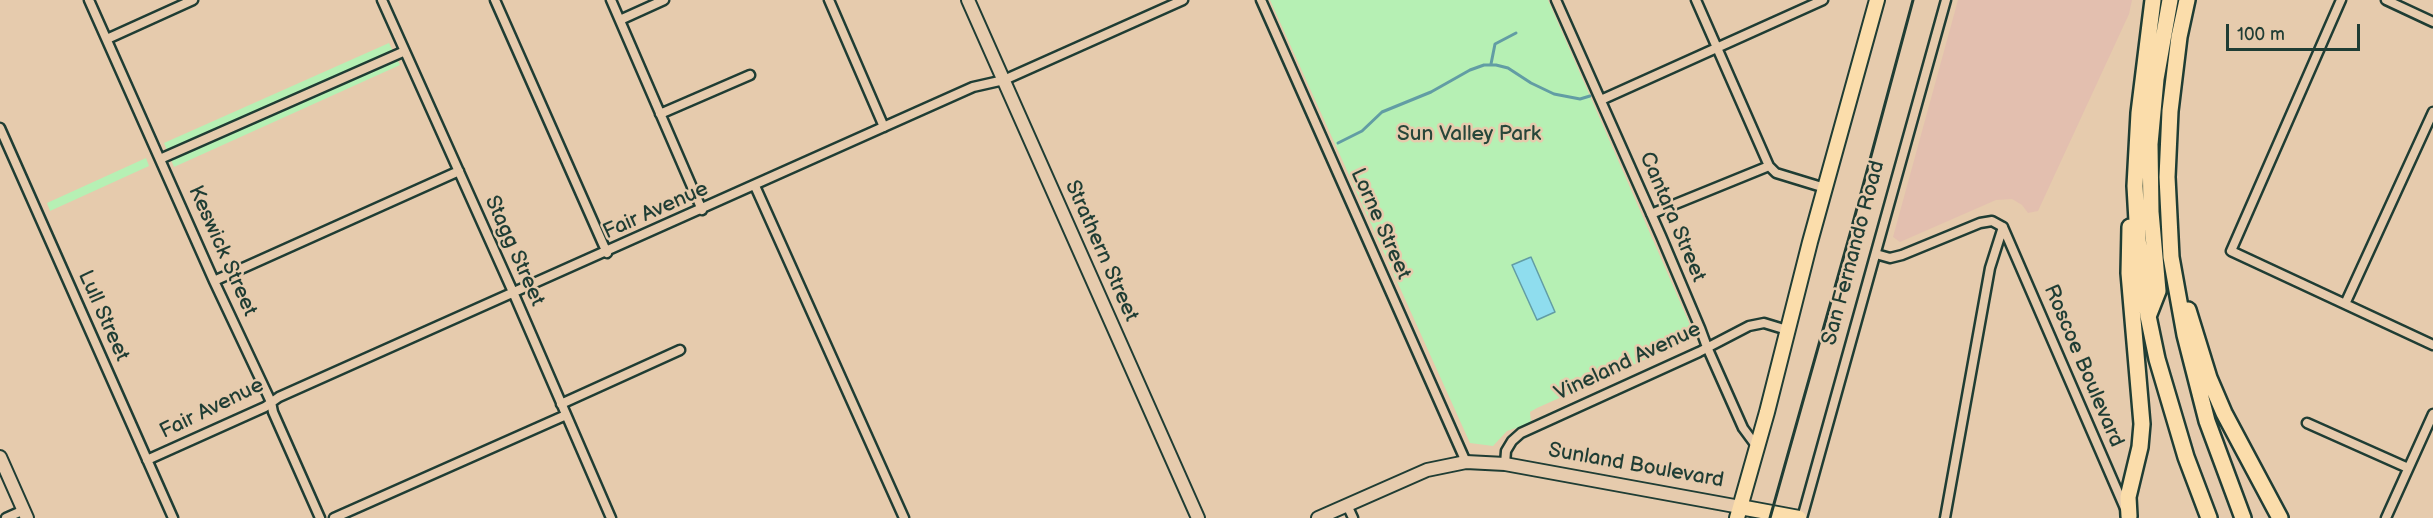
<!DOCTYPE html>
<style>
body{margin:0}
#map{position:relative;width:2433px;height:518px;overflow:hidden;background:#e6cbad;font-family:"Balsamiq Sans",sans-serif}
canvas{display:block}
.scale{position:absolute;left:2226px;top:24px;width:134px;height:27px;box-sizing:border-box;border:3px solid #1f3d34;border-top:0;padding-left:8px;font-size:18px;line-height:21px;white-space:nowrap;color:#1f3d34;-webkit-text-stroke:4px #e6cbad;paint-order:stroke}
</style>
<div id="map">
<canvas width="2433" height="518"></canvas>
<div class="scale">100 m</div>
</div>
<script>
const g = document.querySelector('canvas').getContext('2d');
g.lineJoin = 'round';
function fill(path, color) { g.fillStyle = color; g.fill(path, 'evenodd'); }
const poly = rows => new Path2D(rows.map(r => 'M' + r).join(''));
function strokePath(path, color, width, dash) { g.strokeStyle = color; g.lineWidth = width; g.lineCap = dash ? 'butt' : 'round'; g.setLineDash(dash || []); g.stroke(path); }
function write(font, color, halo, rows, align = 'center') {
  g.font = font + ' "Balsamiq Sans",sans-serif'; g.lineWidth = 5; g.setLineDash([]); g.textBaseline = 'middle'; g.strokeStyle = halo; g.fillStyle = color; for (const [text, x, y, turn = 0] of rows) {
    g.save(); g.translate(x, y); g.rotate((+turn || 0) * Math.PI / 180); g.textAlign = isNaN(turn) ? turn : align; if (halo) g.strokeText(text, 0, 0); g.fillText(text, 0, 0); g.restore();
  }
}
const built = poly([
 [1958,0,2132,0,2129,14,2038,211,2028,213,2022,205,2012,199,1996,200,1900,242,1893,237]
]);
const green = poly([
 [1270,0,1548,0,1691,327,1691,336,1686,341,1537,408,1530,412,1531,423,1507,431,1493,446,1470,443],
 [389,43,400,65,174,167,164,143],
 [146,158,149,166,50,211,47,203]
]);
const water = poly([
 [1531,257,1555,312,1537,320,1512,265,1531,257]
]);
const stream = poly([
 [1491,64,1495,44,1516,33],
 [1338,143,1362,131,1382,112,1431,92,1470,70,1484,65,1496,65,1508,68,1531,83,1554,94,1580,99,1590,96]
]);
const street = poly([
 [89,0,214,281,271,402,273,412,320,518],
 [382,0,513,292,611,518],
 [495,0,607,253],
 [611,0,702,210],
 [829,0,884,127],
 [1261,0,1466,462],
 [1556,0,1661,236,1700,328,1707,347,1743,428,1757,447],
 [1696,0,1769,166],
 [2341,0,2231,251,2433,345],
 [2386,0,2433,22],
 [620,20,664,0],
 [107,39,193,0],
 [1601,100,1823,0],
 [660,114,750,75],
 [0,128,173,518],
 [160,159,405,51],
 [755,186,904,518],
 [1651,214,1769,166,1776,173,1825,188],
 [2003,227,2127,513],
 [1876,254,1890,258,1902,255,1980,223,1992,221,2003,227],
 [214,281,459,171],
 [2345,304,2433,112],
 [561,404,680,350],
 [2307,423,2408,468],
 [147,460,265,407,279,397,973,87,1004,80,1183,0],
 [1505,464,1506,451,1512,441,1521,433,1699,352,1749,326,1764,323,1787,330],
 [1347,505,1353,518],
 [6,518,24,510],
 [334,518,566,415],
 [1802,518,1946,0],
 [1945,518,1990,268,2003,227],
 [2386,518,2433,414]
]);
const secondary = poly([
 [968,0,1198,518],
 [0,457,27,518],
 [1318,518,1427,470,1466,462,1505,464,1740,507]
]);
const primary = poly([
 [1740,507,1799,518],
 [1737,518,1767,412,1810,242,1877,0]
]);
const highway = poly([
 [2153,0,2139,113,2135,186,2138,239,2148,316,2157,359,2186,457,2209,518],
 [2187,0,2179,37,2170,111,2167,177,2171,257,2185,335,2207,421,2243,518],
 [2188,310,2209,378,2224,413,2280,518],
 [2149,314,2158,291,2151,212,2150,144,2156,79,2170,0],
 [2129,516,2128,497,2140,447,2142,424,2129,273,2130,227]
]);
const rail = poly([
 [1770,518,1850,234,1913,0]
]);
const parkNames = [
 ["Sun Valley Park",1469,135]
];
const streetNames = [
 ["Fair Avenue",656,211,-24],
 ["Cantara Street",1672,217,67],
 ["Lorne Street",1380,224,66],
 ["Keswick Street",222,251,66],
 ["Stagg Street",514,251,66],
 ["Strathern Street",1101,251,66],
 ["San Fernando Road",1854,253,-75],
 ["Lull Street",103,316,66],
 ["Vineland Avenue",1628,362,-25],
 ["Roscoe Boulevard",2083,366,67],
 ["Fair Avenue",212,409,-26],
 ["Sunland Boulevard",1636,466,10]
];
fill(built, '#e3bfaf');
fill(green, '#b6f0b4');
fill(water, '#8fddee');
strokePath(water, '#629da4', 1.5);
strokePath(stream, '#629da4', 3);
strokePath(street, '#1f3d34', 13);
strokePath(secondary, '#1f3d34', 16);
strokePath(primary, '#1f3d34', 18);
strokePath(highway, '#1f3d34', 20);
strokePath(street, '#e6cbad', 8);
strokePath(secondary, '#e6cbad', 12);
strokePath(primary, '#fbddab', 14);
strokePath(highway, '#fbddab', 15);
strokePath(rail, '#1f3d34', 3);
write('21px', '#27463a', '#e6cbad', parkNames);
write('21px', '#1f3d34', '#e6cbad', streetNames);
</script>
